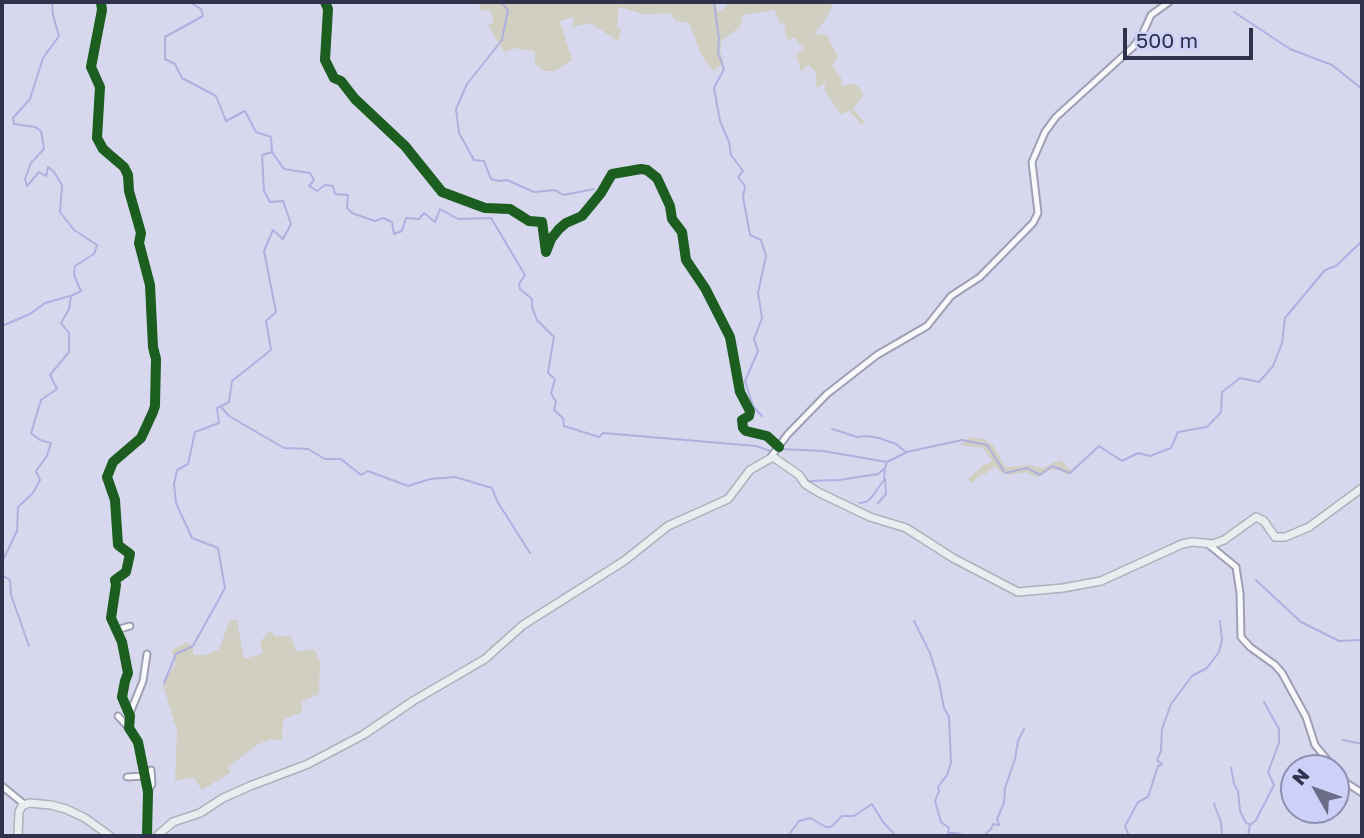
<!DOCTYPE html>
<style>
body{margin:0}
#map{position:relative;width:1364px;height:838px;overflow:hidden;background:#d7d8ee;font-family:"Golos Text",sans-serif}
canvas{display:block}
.frame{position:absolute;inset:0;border:4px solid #30314b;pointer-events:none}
.north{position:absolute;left:1280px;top:754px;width:70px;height:70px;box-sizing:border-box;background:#cdd0f8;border:2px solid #8e90b3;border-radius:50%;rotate:310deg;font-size:19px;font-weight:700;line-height:28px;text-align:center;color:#30314b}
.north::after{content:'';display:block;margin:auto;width:24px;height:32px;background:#6a6b84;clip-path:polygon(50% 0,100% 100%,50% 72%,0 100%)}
.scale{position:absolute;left:1123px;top:28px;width:130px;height:32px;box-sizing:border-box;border:4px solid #30314b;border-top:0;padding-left:9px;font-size:21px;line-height:24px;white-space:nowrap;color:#30314b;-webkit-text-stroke:5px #cdd0f8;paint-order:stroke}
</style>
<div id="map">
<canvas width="1364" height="838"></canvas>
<div class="frame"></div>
<div class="north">N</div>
<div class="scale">500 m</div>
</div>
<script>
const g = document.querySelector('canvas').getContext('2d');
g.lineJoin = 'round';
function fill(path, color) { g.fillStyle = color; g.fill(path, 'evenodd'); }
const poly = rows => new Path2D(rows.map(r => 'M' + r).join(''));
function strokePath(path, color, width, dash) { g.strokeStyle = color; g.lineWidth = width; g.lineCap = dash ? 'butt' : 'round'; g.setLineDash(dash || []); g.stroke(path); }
const green = poly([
 [475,2,715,2,718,12,727,6,727,2,828,2,832,6,826,19,814,34,827,35,838,58,832,65,841,77,842,86,852,83,860,88,863,96,853,109,865,123,861,124,849,111,841,114,825,92,825,83,817,88,815,71,808,65,801,72,796,55,804,47,798,43,795,37,788,41,784,30,786,25,779,22,774,10,743,15,740,27,722,40,720,50,724,63,713,71,702,56,689,23,676,21,670,13,646,15,619,7,617,26,621,30,618,41,590,23,573,27,573,17,560,21,572,60,556,71,544,71,535,64,535,52,516,48,504,52,488,26,494,22,490,10,481,11,479,4],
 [970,437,983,439,994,446,1005,467,1029,465,1042,468,1060,460,1072,471,1066,475,1059,470,1050,470,1038,477,1025,472,1011,475,1000,472,995,466,985,474,980,475,972,483,968,479,983,465,992,462,994,464,983,448,960,445],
 [230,620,237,620,244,659,263,653,260,642,270,630,275,636,291,636,296,652,314,649,320,661,319,694,301,702,302,712,283,720,282,740,269,740,257,745,228,767,230,773,202,790,193,777,175,781,177,730,163,685,175,664,172,650,187,642,193,648,194,655,206,655,219,649]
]);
const stream = poly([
 [501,2,508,10,502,40,467,84,456,109,459,133,474,160,484,161,491,179,500,181,507,180,534,192,555,190,563,195,594,189],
 [714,2,719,39,718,53,724,69,714,88,720,121,729,142,731,155,743,171,738,177,745,186,743,197,750,235,761,240,766,256,758,293,762,318,754,339,758,351,745,381,753,406,762,416],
 [1234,12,1290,49,1332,65,1362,89],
 [272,152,284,169,310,173,314,180,309,186,317,191,325,185,333,186,335,194,348,195,347,208,352,213,375,221,383,218,392,222,394,234,402,231,406,218,419,219,424,213,435,222,440,209,458,219,491,218,525,275,519,284,520,289,532,299,532,307,537,320,554,337,548,373,555,379,551,393,556,402,554,410,563,418,564,426,599,437,603,433,756,446,773,452],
 [2,326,30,314,45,303,70,296],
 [221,407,229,416,284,448,308,449,325,459,341,459,361,475,368,471,408,486,430,479,455,477,492,488,497,501,530,553],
 [832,429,857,437,867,436,879,438,896,444,906,452],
 [780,449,823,451,887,462,907,452,962,440,987,445,1005,473,1027,468,1040,475,1052,466,1070,473,1099,446,1122,461,1138,453,1150,456,1171,448,1178,432,1207,427,1221,412,1222,392,1240,378,1259,382,1273,366,1282,343,1285,318,1325,270,1336,266,1362,241],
 [808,481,839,480,878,474,885,468,887,462],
 [860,503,866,502,871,498,884,480,885,468],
 [878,503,886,494,885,479],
 [2,562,17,531,18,507,33,493,40,480,36,471,47,456,51,443,40,440,31,433,41,400,57,389,50,375,69,352,69,333,61,323,69,309,71,296,81,291,74,275,75,266,94,254,97,245,74,230,60,212,62,185,54,172,48,167,46,176,39,172,27,186,25,179,31,163,44,149,41,131,35,127,14,124,13,118,30,99,43,58,59,36,53,15,52,2],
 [2,575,10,580,11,595,29,646],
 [1256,580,1301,622,1339,641,1362,640],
 [914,621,930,653,939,682,944,708,949,717,951,763,947,775,938,787,939,791,935,801,941,822,949,828,948,833,956,833],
 [164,683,176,654,193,646,225,588,218,548,192,538,176,503,174,484,177,470,188,464,195,432,219,423,217,408,229,402,232,381,271,350,266,321,276,312,264,251,273,230,283,239,291,224,283,201,270,202,264,191,262,155,272,152,271,137,256,132,245,111,226,121,216,96,182,78,175,64,165,59,165,37,203,16,201,9,190,2],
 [1343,740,1362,744],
 [1231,768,1234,784,1238,791,1240,811,1246,823,1249,824],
 [1214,804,1221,822,1222,836],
 [957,833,965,836],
 [788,836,799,821,810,818,826,827,831,827,842,816,854,816,872,804,883,822,896,836],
 [983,836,991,829,993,824,999,825,997,819,1004,803,1005,788,1015,759,1018,741,1024,729],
 [1129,836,1125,826,1138,802,1148,797,1158,766,1162,764,1157,760,1161,751,1162,729,1171,704,1192,676,1207,668,1219,652,1222,640,1220,621],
 [1248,836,1250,825,1256,820,1274,785,1268,772,1279,743,1279,729,1264,702]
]);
const minor = poly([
 [101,2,102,10,91,67,100,87,97,138,103,149,124,167,128,175,129,191,141,233,139,243,150,285,153,347,156,359,155,406,153,412,141,438,113,462,107,477,115,500,118,545,130,554,126,572,115,580,116,585,111,618,122,642,128,673,125,681,122,697,130,716,129,728,138,742,148,792,147,836],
 [325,2,328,9,325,60,334,78,341,81,355,99,405,146,442,192,485,208,510,209,529,221,542,222,546,252,551,239,559,229,566,223,582,216,601,193,612,174,641,169,647,170,657,178,670,206,672,219,682,232,686,260,705,288,730,337,740,392,750,411,749,416,742,420,743,428,746,431,767,436,779,447],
 [770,458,788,434,827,394,877,355,927,326,951,296,980,277,1033,223,1038,213,1032,162,1045,132,1056,117,1133,47,1142,35,1151,15,1169,2],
 [1208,544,1236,567,1240,593,1241,637,1250,647,1275,665,1282,673,1306,717,1315,745,1334,768],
 [116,630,130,626],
 [130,713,143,681,147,654],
 [118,716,129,728],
 [1336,770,1345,782,1362,793],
 [127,777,145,776],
 [2,786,24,804],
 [148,792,152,784,151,770]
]);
const major = poly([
 [18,836,19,812,22,806,29,803,51,805,66,809,85,818,110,836],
 [157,836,173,822,200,813,223,798,250,786,308,764,363,735,413,701,485,659,523,625,624,561,668,526,728,499,750,470,773,457,799,475,805,484,818,492,870,517,906,528,953,558,1018,592,1063,588,1101,581,1182,544,1192,542,1213,544,1224,540,1256,517,1264,521,1275,537,1285,537,1309,527,1362,488]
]);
const cycleway = poly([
 [101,2,102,10,91,67,100,87,97,138,103,149,124,167,128,175,129,191,141,233,139,243,150,285,153,347,156,359,155,406,153,412,141,438,113,462,107,477,115,500,118,545,130,554,126,572,115,580,116,585,111,618,122,642,128,673,125,681,122,697,130,716,129,728,138,742,148,792,147,836],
 [325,2,328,9,325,60,334,78,341,81,355,99,405,146,442,192,485,208,510,209,529,221,542,222,546,252,551,239,559,229,566,223,582,216,601,193,612,174,641,169,647,170,657,178,670,206,672,219,682,232,686,260,705,288,730,337,740,392,750,411,749,416,742,420,743,428,746,431,767,436,779,447]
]);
fill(green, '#d1cfc1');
strokePath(stream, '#afb0df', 2);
strokePath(minor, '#9e9fb4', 9);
strokePath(major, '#a8b3b9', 10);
strokePath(minor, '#f9f9fc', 5);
strokePath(major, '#e8eeef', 7);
strokePath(cycleway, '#1b5e20', 10);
</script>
